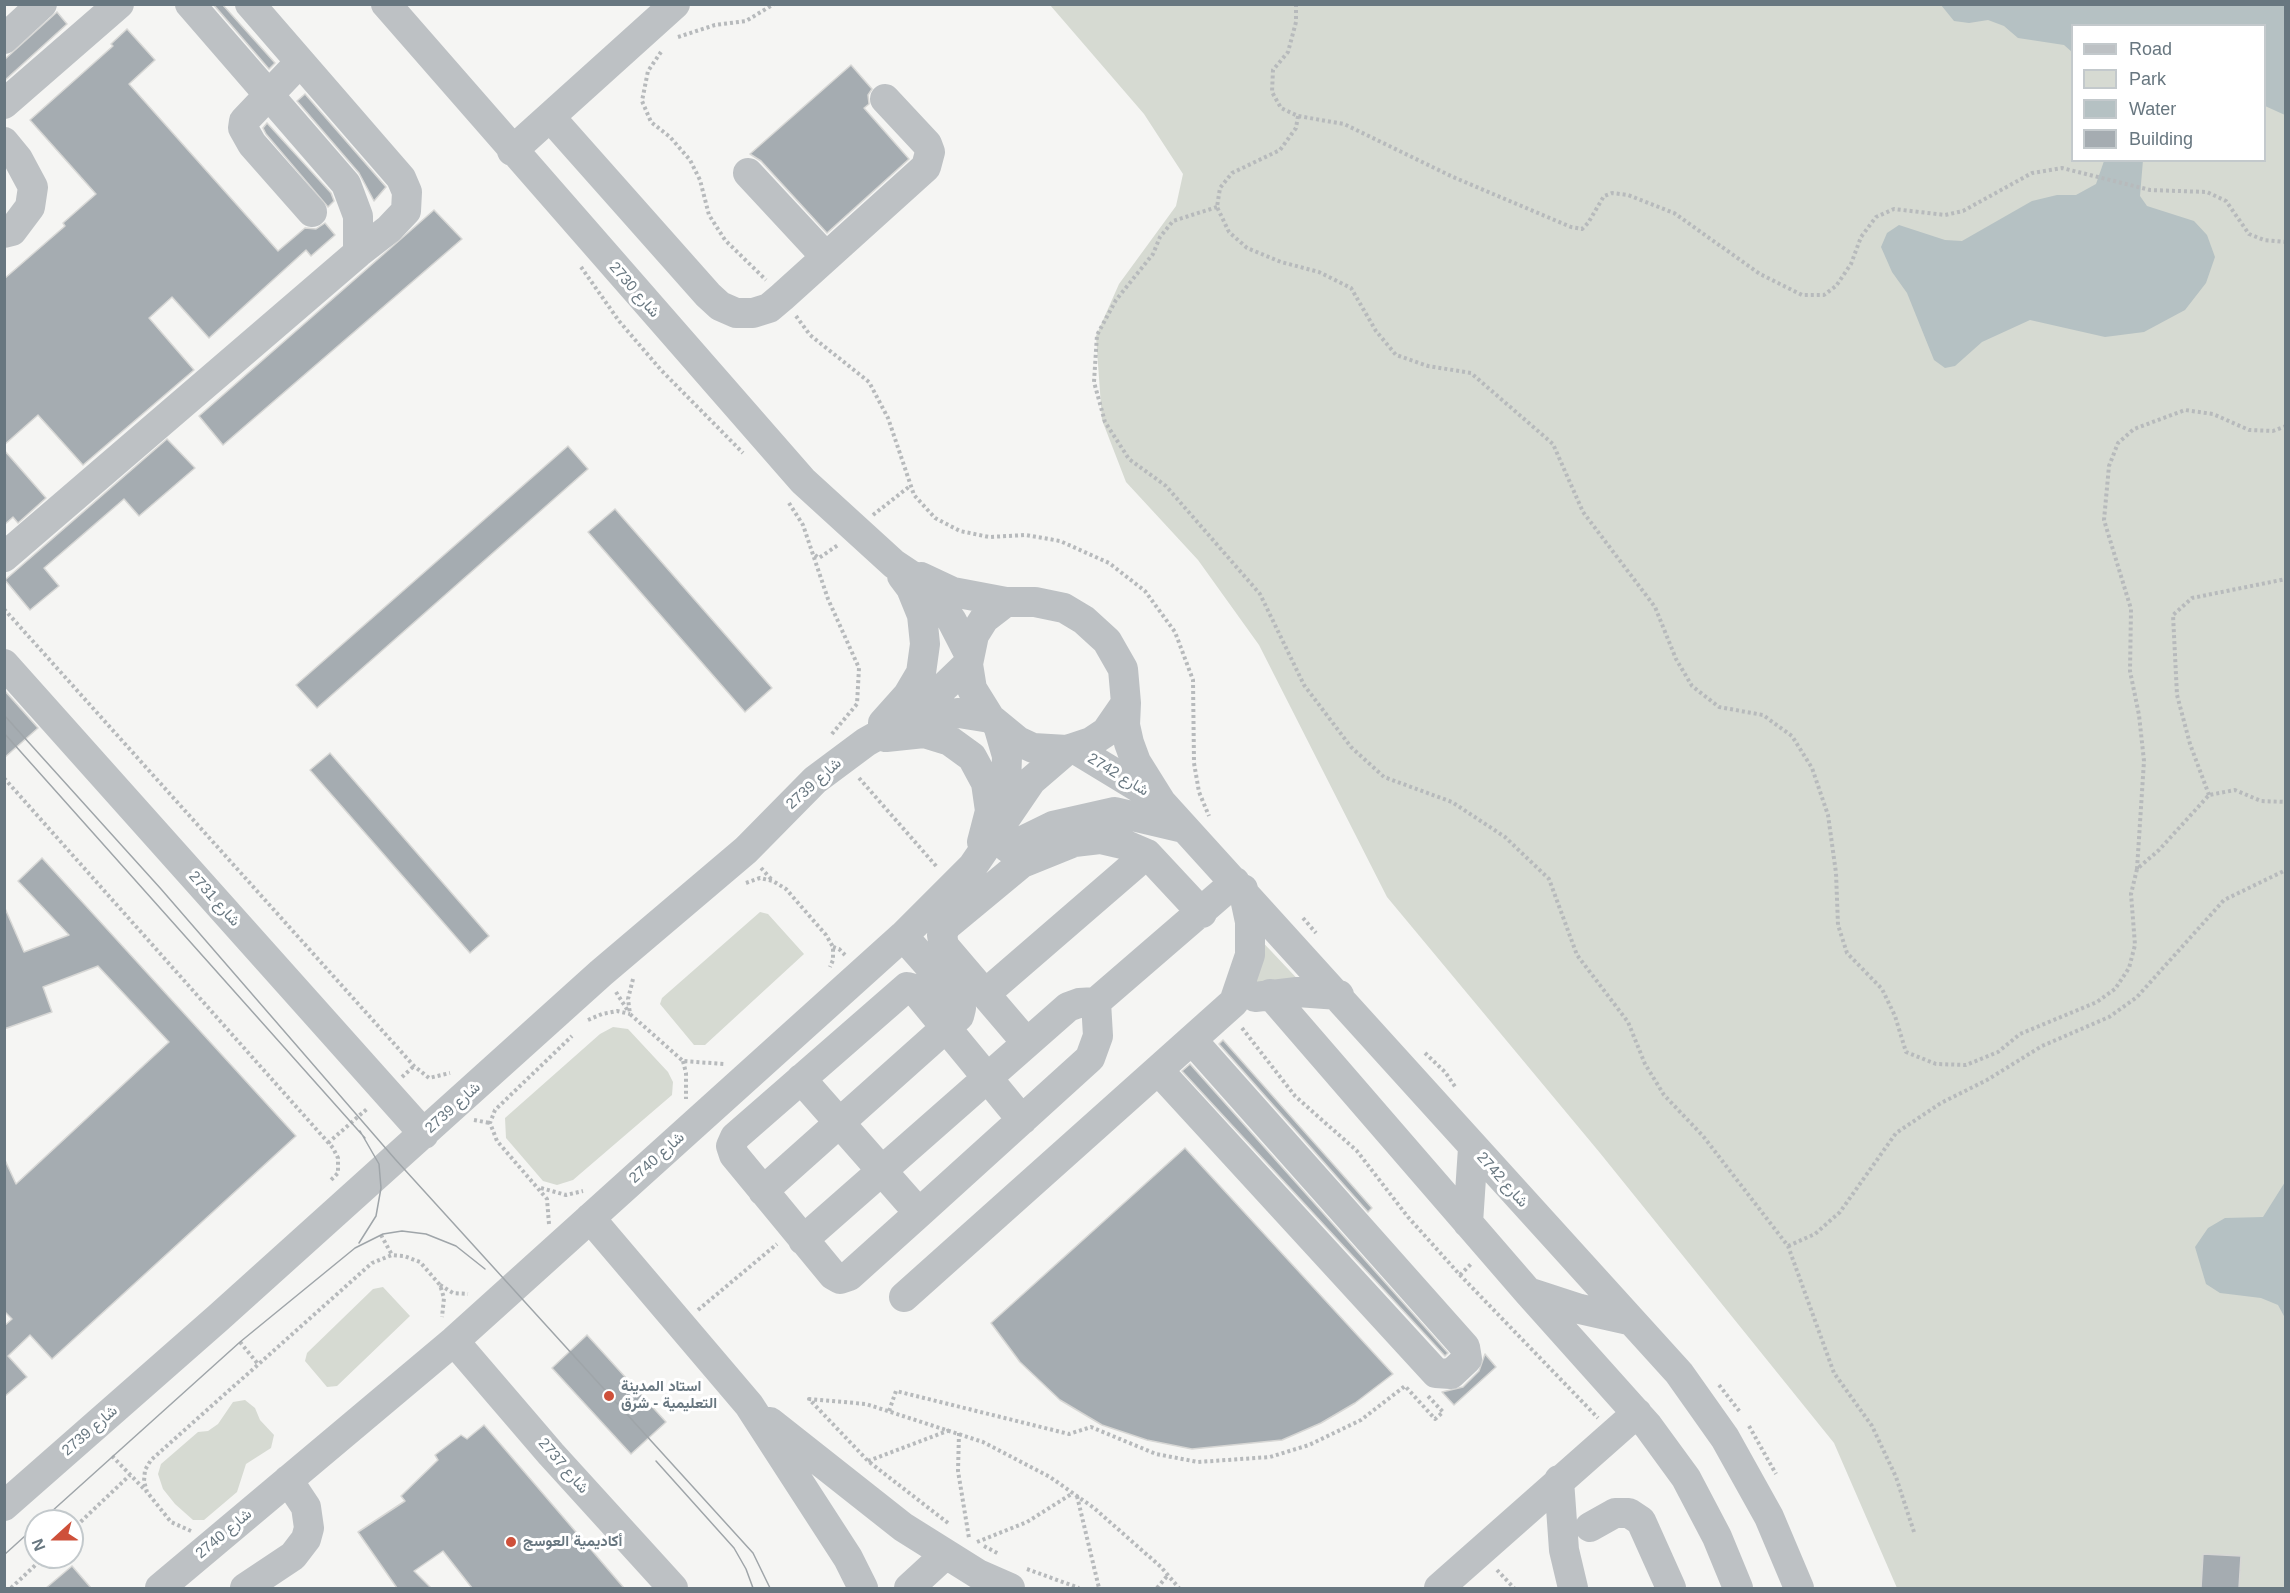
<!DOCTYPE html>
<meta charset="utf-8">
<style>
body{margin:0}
#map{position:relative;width:2290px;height:1593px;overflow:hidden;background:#f5f5f3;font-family:Arial,sans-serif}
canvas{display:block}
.frame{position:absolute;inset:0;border:6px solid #687780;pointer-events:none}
.legend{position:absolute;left:2071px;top:24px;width:195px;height:138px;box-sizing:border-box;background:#fff;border:2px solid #c3c9cc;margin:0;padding:8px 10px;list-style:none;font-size:18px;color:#687780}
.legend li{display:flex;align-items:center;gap:12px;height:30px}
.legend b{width:30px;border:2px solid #c3c9cc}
.north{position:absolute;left:24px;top:1509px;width:60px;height:60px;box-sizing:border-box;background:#fff;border:2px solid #c3c9cc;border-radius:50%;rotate:249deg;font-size:16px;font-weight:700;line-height:24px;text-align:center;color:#687780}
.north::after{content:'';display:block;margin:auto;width:21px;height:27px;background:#ce503a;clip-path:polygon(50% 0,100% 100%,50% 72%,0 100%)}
</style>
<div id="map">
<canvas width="2290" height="1593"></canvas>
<div class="frame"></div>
<ul class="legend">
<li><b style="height:8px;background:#bdc1c4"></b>Road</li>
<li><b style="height:16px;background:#d6dad2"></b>Park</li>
<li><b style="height:16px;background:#b5c1c3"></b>Water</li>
<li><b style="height:16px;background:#a5acb1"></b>Building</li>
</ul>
<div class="north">N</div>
</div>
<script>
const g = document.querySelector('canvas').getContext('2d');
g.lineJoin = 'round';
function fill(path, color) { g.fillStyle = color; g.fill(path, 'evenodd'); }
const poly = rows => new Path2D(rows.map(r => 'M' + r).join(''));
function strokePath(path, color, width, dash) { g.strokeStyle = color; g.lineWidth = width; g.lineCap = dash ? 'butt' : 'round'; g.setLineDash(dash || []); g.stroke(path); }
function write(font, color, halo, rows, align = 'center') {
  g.font = font + ' Arial,Vazirmatn,sans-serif'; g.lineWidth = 6; g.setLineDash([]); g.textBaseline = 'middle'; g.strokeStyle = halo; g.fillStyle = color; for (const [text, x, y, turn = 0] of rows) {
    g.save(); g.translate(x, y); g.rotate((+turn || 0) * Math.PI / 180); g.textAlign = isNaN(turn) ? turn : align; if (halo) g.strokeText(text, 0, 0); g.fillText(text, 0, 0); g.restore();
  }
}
const green = poly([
 [1050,5,2285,5,2285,1588,1897,1588,1834,1443,1600,1153,1387,897,1259,645,1198,560,1126,482,1102,420,1096,336,1119,284,1176,206,1183,174,1144,114],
 [2072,26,2264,26,2264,160,2072,160],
 [760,912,768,914,804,954,705,1045,694,1045,660,1004,662,998],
 [1255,934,1306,988,1256,993],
 [613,1027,628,1029,668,1072,673,1082,672,1095,573,1180,557,1185,543,1181,506,1138,505,1118,600,1034],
 [383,1287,410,1316,337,1386,327,1387,305,1361,307,1353,373,1289],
 [245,1400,255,1408,260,1420,274,1435,271,1448,246,1464,237,1492,204,1520,193,1520,175,1504,163,1489,158,1474,161,1464,198,1432,208,1431,218,1424,233,1402]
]);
const water = poly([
 [1941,5,2285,5,2285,115,2265,106,2264,26,2072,26,2072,52,2064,45,2018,38,2004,26,1988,20,1969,23,1954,21],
 [2143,160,2140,196,2147,206,2194,221,2207,235,2215,257,2206,283,2185,310,2144,332,2105,337,2030,320,1982,342,1955,366,1945,368,1934,360,1907,293,1892,272,1881,247,1887,233,1899,225,1945,240,1962,241,2032,201,2057,195,2076,195,2096,184,2104,161],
 [2285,1182,2285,1318,2278,1305,2261,1298,2220,1293,2206,1284,2195,1247,2208,1228,2225,1218,2263,1217]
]);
const building = poly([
 [213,4,222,4,275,63,269,69,213,4],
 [57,12,67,24,4,81,4,60,57,12],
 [127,29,155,60,129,84,278,251,305,228,316,229,325,223,335,235,311,256,306,250,209,338,172,297,149,318,194,370,83,465,38,415,4,445,4,279,65,226,63,223,96,194,30,120,113,46,111,44,127,29],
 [851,65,872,89,868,95,869,104,864,108,909,159,827,233,761,161,750,154,851,65],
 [305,94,386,187,374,201,359,173,297,101,305,94],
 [267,123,331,193,334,201,328,207,266,134,263,128,267,123],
 [434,210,462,239,223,445,199,416,434,210],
 [167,439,195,468,139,516,124,499,44,568,59,586,30,610,5,580,167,439],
 [568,446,588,469,317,708,296,685,568,446],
 [4,450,46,498,18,523,13,517,4,525,4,450],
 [615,509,772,688,745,712,588,532,615,509],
 [4,690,38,728,4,758,4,690],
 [330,753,489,936,470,953,310,770,330,753],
 [42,858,296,1136,52,1359,30,1335,8,1356,27,1377,4,1397,4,1326,12,1319,4,1311,4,1158,16,1184,169,1042,98,966,43,987,52,1012,4,1029,4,906,24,952,69,935,18,881,42,858],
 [1223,1040,1372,1208,1368,1212,1219,1044,1223,1040],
 [1190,1064,1448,1353,1445,1356,1182,1071,1190,1064],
 [1185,1148,1393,1374,1355,1403,1321,1423,1282,1440,1192,1449,1147,1440,1102,1425,1060,1400,1020,1362,991,1323,1185,1148],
 [587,1335,666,1422,631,1454,552,1368,587,1335],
 [1485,1354,1496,1367,1454,1405,1442,1392,1463,1387,1479,1371,1485,1354],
 [484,1425,624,1588,472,1588,443,1551,414,1571,431,1588,397,1588,358,1532,405,1501,401,1496,438,1460,435,1455,461,1435,467,1439,484,1425],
 [2203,1554,2241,1556,2239,1588,2201,1588,2203,1554],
 [72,1566,91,1588,46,1588,72,1566]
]);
const path = poly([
 [1296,4,1296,22,1288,52,1273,70,1272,92,1281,108,1298,116,1344,124,1453,177,1571,227,1582,229,1588,223,1604,196,1612,193,1628,195,1674,213,1760,274,1802,295,1824,295,1836,286,1851,264,1861,237,1876,217,1894,209,1945,215,1963,211,2032,173,2062,168,2150,190,2207,192,2226,201,2249,234,2264,240,2286,242],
 [678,37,715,25,746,21,774,4],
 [661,52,648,71,642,101,651,122,670,137,690,160,700,180,709,215,725,240,766,280],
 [1298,116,1296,128,1280,150,1232,173,1220,188,1217,207,1229,232,1247,248,1281,262,1319,272,1351,288,1376,331,1396,355,1428,366,1471,373,1553,444,1583,512,1655,607,1676,659,1692,686,1719,707,1763,715,1792,736,1812,768,1828,815,1836,873,1838,925,1847,953,1882,989,1895,1016,1906,1052,1936,1064,1966,1065,1998,1052,2020,1034,2097,1002,2115,989,2129,968,2135,945,2131,894,2137,869,2159,850,2209,795,2235,790,2261,801,2286,802],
 [1217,207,1173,221,1160,237,1153,254,1116,300,1097,335,1094,382,1105,422,1129,459,1166,486,1260,594,1304,685,1351,747,1384,777,1452,802,1505,837,1549,879,1577,955,1628,1022,1645,1064,1664,1095,1703,1136,1788,1246,1834,1373,1872,1426,1896,1477,1914,1532],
 [581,267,619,321,661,370,743,453],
 [796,316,810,335,869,382,888,418,914,495,935,518,960,531,989,537,1026,535,1060,541,1109,563,1145,591,1175,632,1193,680,1194,763,1199,792,1209,816],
 [789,503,803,525,828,599,859,668,857,704,831,735],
 [873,515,910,486],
 [815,555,819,558,838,545],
 [4,609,414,1066,429,1078,450,1073],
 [4,778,333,1148,338,1158,338,1173,329,1182],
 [859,778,937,867],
 [2209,795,2190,744,2177,695,2173,615,2192,598,2286,579],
 [761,868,772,880],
 [2137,869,2144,761,2139,715,2130,671,2131,609,2104,520,2109,466,2118,443,2134,429,2185,410,2213,414,2249,430,2273,431,2286,426],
 [746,883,760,878,773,881,786,889,826,935,833,947,833,960,830,967],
 [1303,918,1316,933],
 [833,947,839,949,845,955],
 [633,979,628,999,630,1014,683,1061,724,1064],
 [616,992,628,1011],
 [588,1020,602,1014,617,1011,630,1014],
 [1242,1028,1295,1096,1357,1151,1408,1217,1460,1275,1598,1418],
 [1425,1053,1445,1072,1456,1088],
 [683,1061,686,1073,686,1099],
 [402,1077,414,1066],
 [474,1120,490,1123],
 [328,1143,368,1108],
 [541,1188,566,1195,583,1191],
 [549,1224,547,1199,497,1141,490,1123,495,1110,572,1036],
 [381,1235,392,1255],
 [1788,1246,1815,1234,1840,1212,1896,1133,1941,1103,1987,1080,2042,1046,2109,1017,2137,997,2224,900,2286,870],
 [1460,1275,1472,1263],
 [440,1285,453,1293,468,1294],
 [698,1310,777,1244],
 [240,1342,258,1364],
 [1719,1385,1740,1412],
 [889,1411,896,1391,1069,1434,1091,1427,1156,1454,1198,1462,1270,1457,1309,1445,1361,1420,1405,1386,1435,1419,1443,1412,1428,1396],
 [1749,1426,1776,1474],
 [959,1433,958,1471,969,1538],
 [112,1456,147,1492],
 [868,1461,950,1430],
 [1077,1496,1099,1588],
 [948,1523,868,1461,809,1399,866,1404,983,1442,1050,1477,1094,1508,1161,1567,1179,1588],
 [72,1530,130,1475],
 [191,1531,171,1522,147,1492,144,1481,145,1470,151,1460,372,1263,392,1255,404,1256,420,1262,440,1285,444,1298,442,1317],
 [977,1542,1027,1522,1073,1493],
 [984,1546,999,1554],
 [1027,1569,1079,1588],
 [1497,1570,1514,1588],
 [11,1588,44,1557],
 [1157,1588,1168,1575]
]);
const minor = poly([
 [250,4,401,178,407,192,406,211,389,229,358,253],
 [386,4,803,481,894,564,930,588,952,621,969,654],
 [4,39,42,4],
 [300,62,244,121,243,128,252,144,312,212],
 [4,104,119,4],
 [550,117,708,295,720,306,736,313,753,313,769,308,782,297,926,167,930,152,927,144,885,99],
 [4,142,18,159,33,187,30,207,12,231,4,233],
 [512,151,675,4],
 [748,173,826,257],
 [4,557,358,253,358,216,346,184,190,4],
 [921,577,953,592,1006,602],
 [4,664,424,1134],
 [1126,703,1125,725,1129,743,1136,762,1161,802,1679,1373,1725,1438,1769,1517,1799,1588],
 [906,719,959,713,990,718],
 [883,723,908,695,921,673,925,644,922,615,911,588,902,576],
 [998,725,1007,756,1005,817],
 [886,737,924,733,950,741,972,757,986,783,990,811,982,842],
 [1075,749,1154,797],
 [1008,848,1053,826,1115,812,1183,828],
 [985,994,1147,854],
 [1270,994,1528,1292,1648,1426,1686,1478,1717,1537,1738,1588],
 [1255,997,1297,992,1339,995],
 [1026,1042,944,946,942,935,946,926,1022,863,1074,842,1100,839,1126,845,1147,854,1202,913],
 [1158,1070,1436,1373,1451,1374,1467,1359,1465,1347,1192,1040],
 [801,1079,919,1213],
 [1022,1120,914,989,907,987,735,1137,731,1146,734,1155,833,1275,840,1279,849,1276,919,1213,1090,1058,1098,1036,1096,1002],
 [763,1191,959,1016,961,1008,957,997,903,936],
 [590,1218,749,1405,848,1558,863,1588],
 [1468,1223,1473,1148],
 [803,1240,1068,1007,1079,1003,1096,1002,1235,882],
 [1531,1293,1580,1309,1629,1320],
 [904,1297,1234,1002,1250,955,1250,922,1243,889],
 [454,1341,551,1454,673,1588],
 [770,1422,903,1527,978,1574,1010,1588],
 [1559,1480,1564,1550,1573,1588],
 [4,1506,218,1318,601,973,746,850,815,780,866,742,916,714,968,664],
 [1590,1527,1615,1513,1629,1513,1641,1521,1671,1588],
 [160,1588,454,1341,903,936,973,866,1031,781,1067,750,1091,742,1106,732,1126,703,1123,669,1107,641,1084,620,1064,608,1035,602,1006,602,984,619,974,635,968,664,972,689,990,718,1018,741,1033,748,1067,750],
 [245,1588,293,1556,306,1539,309,1528,306,1507,288,1480],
 [909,1588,946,1554],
 [1439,1588,1637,1413]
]);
const tram = poly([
 [4,715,161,889,395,1159,753,1553,770,1588],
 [4,733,365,1138],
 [359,1243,376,1216,381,1188,379,1164,360,1131],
 [656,1461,734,1548,746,1569,753,1588],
 [41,1521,240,1342,355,1248,383,1234,402,1231,426,1234,456,1246,485,1269],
 [4,1555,36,1526]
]);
const markers = [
 [609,1396,6,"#ce503a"],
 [511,1542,6,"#ce503a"]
];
const streetNames = [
 ["شارع 2730",634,290,49],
 ["شارع 2742",1118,775,31],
 ["شارع 2739",814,784,-42],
 ["شارع 2731",214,899,48],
 ["شارع 2739",453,1108,-42],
 ["شارع 2740",657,1158,-42],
 ["شارع 2742",1502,1180,48],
 ["شارع 2739",90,1431,-41],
 ["شارع 2737",563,1466,49],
 ["شارع 2740",224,1534,-40]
];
const poiNames = [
 ["استاد المدينة",621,1387],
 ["التعليمية - شرق",621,1404],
 ["أكاديمية العوسج",523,1542]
];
fill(green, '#d6dad2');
fill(water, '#b5c1c3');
fill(building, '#a5acb1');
strokePath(building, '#d7d7d5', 1.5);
strokePath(path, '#b7babc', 4, [3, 3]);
strokePath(minor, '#bdc1c4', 30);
strokePath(tram, '#9fa5a9', 1.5);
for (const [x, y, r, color] of markers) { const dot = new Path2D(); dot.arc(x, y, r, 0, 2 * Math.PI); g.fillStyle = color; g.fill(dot); strokePath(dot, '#fff', 2); }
write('15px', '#687780', '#fff', streetNames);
write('bold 15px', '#687780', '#fff', poiNames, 'left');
</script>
